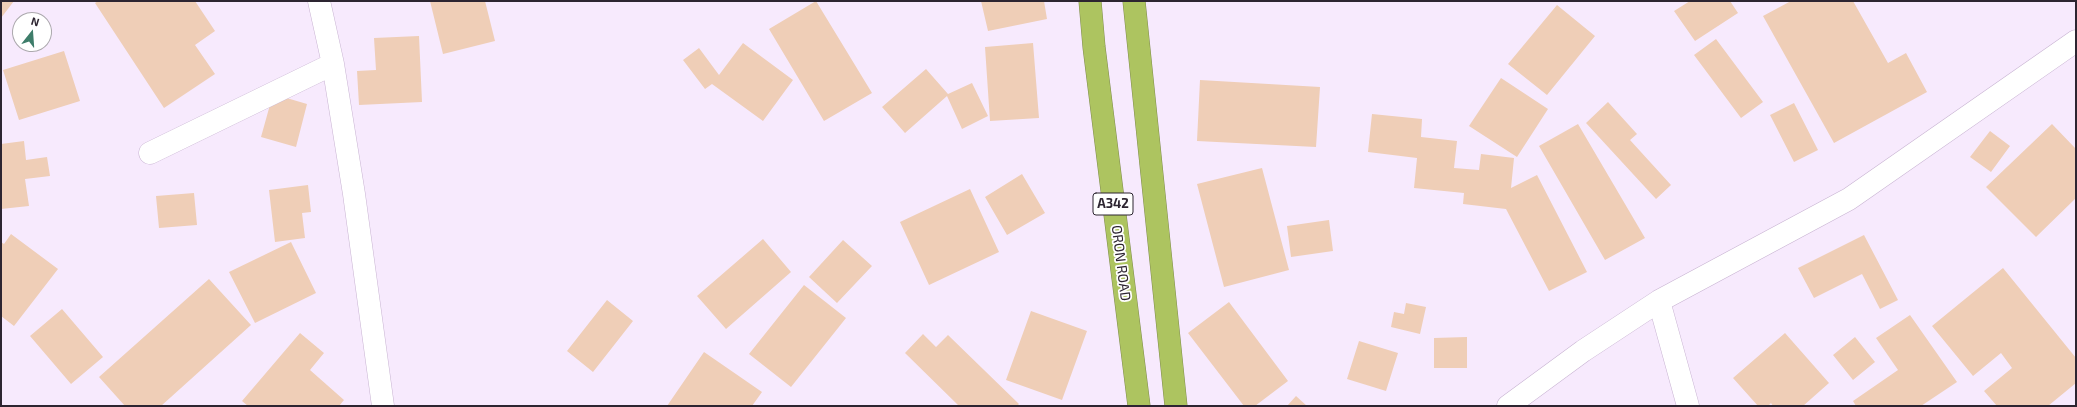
<!DOCTYPE html>
<style>
body{margin:0}
#map{position:relative;width:2077px;height:407px;overflow:hidden;background:#f7eafd;font-family:"Exo 2",sans-serif}
canvas{display:block}
.frame{position:absolute;inset:0;border:2px solid #2d2531;pointer-events:none}
.north{position:absolute;left:12px;top:12px;width:40px;height:40px;box-sizing:border-box;background:#fff;border:1px solid #aba8ad;border-radius:50%;rotate:17deg;font-size:11px;font-weight:700;line-height:16px;text-align:center;color:#2d2531}
.north::after{content:'';display:block;margin:auto;width:14px;height:18px;background:#3e7d6a;clip-path:polygon(50% 0,100% 100%,50% 72%,0 100%)}
</style>
<div id="map">
<canvas width="2077" height="407"></canvas>
<div class="frame"></div>
<div class="north">N</div>
</div>
<script>
const g = document.querySelector('canvas').getContext('2d');
g.lineJoin = 'round';
function fill(path, color) { g.fillStyle = color; g.fill(path, 'evenodd'); }
const poly = rows => new Path2D(rows.map(r => 'M' + r).join(''));
function strokePath(path, color, width, dash) { g.strokeStyle = color; g.lineWidth = width; g.lineCap = dash ? 'butt' : 'round'; g.setLineDash(dash || []); g.stroke(path); }
function write(font, color, halo, rows, align = 'center') {
  g.font = font + ' "Exo 2",sans-serif'; g.lineWidth = 3.5; g.setLineDash([]); g.textBaseline = 'middle'; g.strokeStyle = halo; g.fillStyle = color; for (const [text, x, y, turn = 0] of rows) {
    g.save(); g.translate(x, y); g.rotate((+turn || 0) * Math.PI / 180); g.textAlign = isNaN(turn) ? turn : align; if (halo) g.strokeText(text, 0, 0); g.fillText(text, 0, 0); g.restore();
  }
}
const building = poly([
 [1,1,14,1,1,18],
 [98,1,195,1,215,31,195,45,215,74,164,108,95,3],
 [430,1,485,1,495,41,443,54],
 [816,1,872,93,824,121,769,29],
 [981,1,1044,1,1047,19,988,31],
 [1690,1,1730,1,1738,13,1695,41,1674,11],
 [1791,1,1853,1,1888,63,1906,53,1927,92,1834,143,1763,16],
 [1557,5,1595,36,1547,95,1508,64],
 [419,36,422,102,359,105,357,71,376,70,374,38],
 [1716,39,1763,102,1741,118,1694,55],
 [743,43,793,80,763,121,712,84,705,89,683,60,699,48,719,75],
 [1033,43,1039,118,990,121,985,47],
 [64,51,80,101,19,120,3,70],
 [926,69,948,94,972,83,988,116,962,129,947,96,905,133,882,107],
 [1501,78,1548,109,1517,157,1469,126],
 [1200,80,1320,87,1316,147,1197,141],
 [273,94,307,104,296,147,261,137],
 [1608,102,1637,134,1630,140,1671,185,1656,199,1586,123],
 [1794,103,1818,150,1794,162,1770,115],
 [1372,114,1422,119,1421,137,1457,141,1454,168,1479,170,1481,154,1514,158,1511,188,1537,175,1587,272,1549,291,1506,209,1463,204,1464,193,1414,188,1417,158,1368,152],
 [1578,124,1645,238,1605,260,1539,146],
 [2052,124,2076,149,2076,198,2036,237,1986,187],
 [1990,131,2010,146,1991,172,1970,157],
 [24,141,26,160,47,157,50,176,25,179,29,206,1,209,1,144],
 [1262,168,1289,270,1224,287,1197,184],
 [1022,174,1045,213,1007,235,985,197],
 [308,185,311,212,302,213,305,238,275,242,269,190],
 [970,189,999,252,929,285,900,222],
 [194,193,197,225,159,228,156,196],
 [1329,220,1333,251,1291,257,1287,226],
 [11,234,58,269,14,326,1,316,1,242,4,244],
 [1864,235,1898,300,1880,309,1862,274,1814,298,1798,268],
 [763,239,791,272,726,329,697,296],
 [843,240,872,266,837,303,809,277],
 [291,242,316,293,255,323,229,272],
 [2003,268,2076,358,2076,383,2048,406,1997,406,1984,391,2012,368,2001,353,1973,376,1932,326],
 [209,279,251,325,161,406,125,406,99,377],
 [804,285,846,318,791,387,749,354],
 [607,300,633,321,593,372,567,351],
 [1229,302,1288,381,1255,406,1244,406,1188,333],
 [1406,303,1426,307,1420,334,1391,327,1394,312,1404,314],
 [62,309,103,357,71,384,30,336],
 [1031,311,1087,331,1062,400,1006,380],
 [1910,315,1957,382,1921,406,1856,406,1853,401,1898,370,1876,338],
 [300,333,324,353,310,370,344,400,339,406,248,406,242,401],
 [1785,333,1829,383,1803,406,1773,406,1771,403,1768,406,1758,406,1733,378],
 [923,334,936,347,948,335,1019,404,1017,406,959,406,905,353],
 [1467,337,1467,368,1434,368,1434,338],
 [1855,337,1875,362,1853,380,1833,355],
 [1359,341,1398,353,1386,391,1347,379],
 [704,352,762,392,752,406,667,406],
 [1296,396,1307,406,1287,406]
]);
const street = poly([
 [319,1,333,64,354,194,383,406],
 [150,153,333,64],
 [1659,301,1688,406],
 [1508,406,1583,351,1659,301,1849,199,2076,41]
]);
const highway = poly([
 [1090,1,1094,47,1139,406],
 [1134,1,1176,406]
]);
const shields = [
 [1113,204,40]
];
const shieldNames = [
 ["A342",1113,204]
];
const streetNames = [
 ["ORON ROAD",1121,263,83]
];
fill(building, '#efceb7');
strokePath(street, '#c7b2d1', 23);
strokePath(highway, '#808c50', 23);
strokePath(street, '#fff', 22);
strokePath(highway, '#adc460', 22);
for (const [x, y, w] of shields) { const box = new Path2D(); box.roundRect(x - w / 2, y - 11, w, 22, 3); g.fillStyle = '#fff'; g.fill(box); strokePath(box, '#2d2531', 1); }
write('bold 13px', '#2d2531', null, shieldNames);
write('14px', '#2d2531', '#fff', streetNames);
</script>
